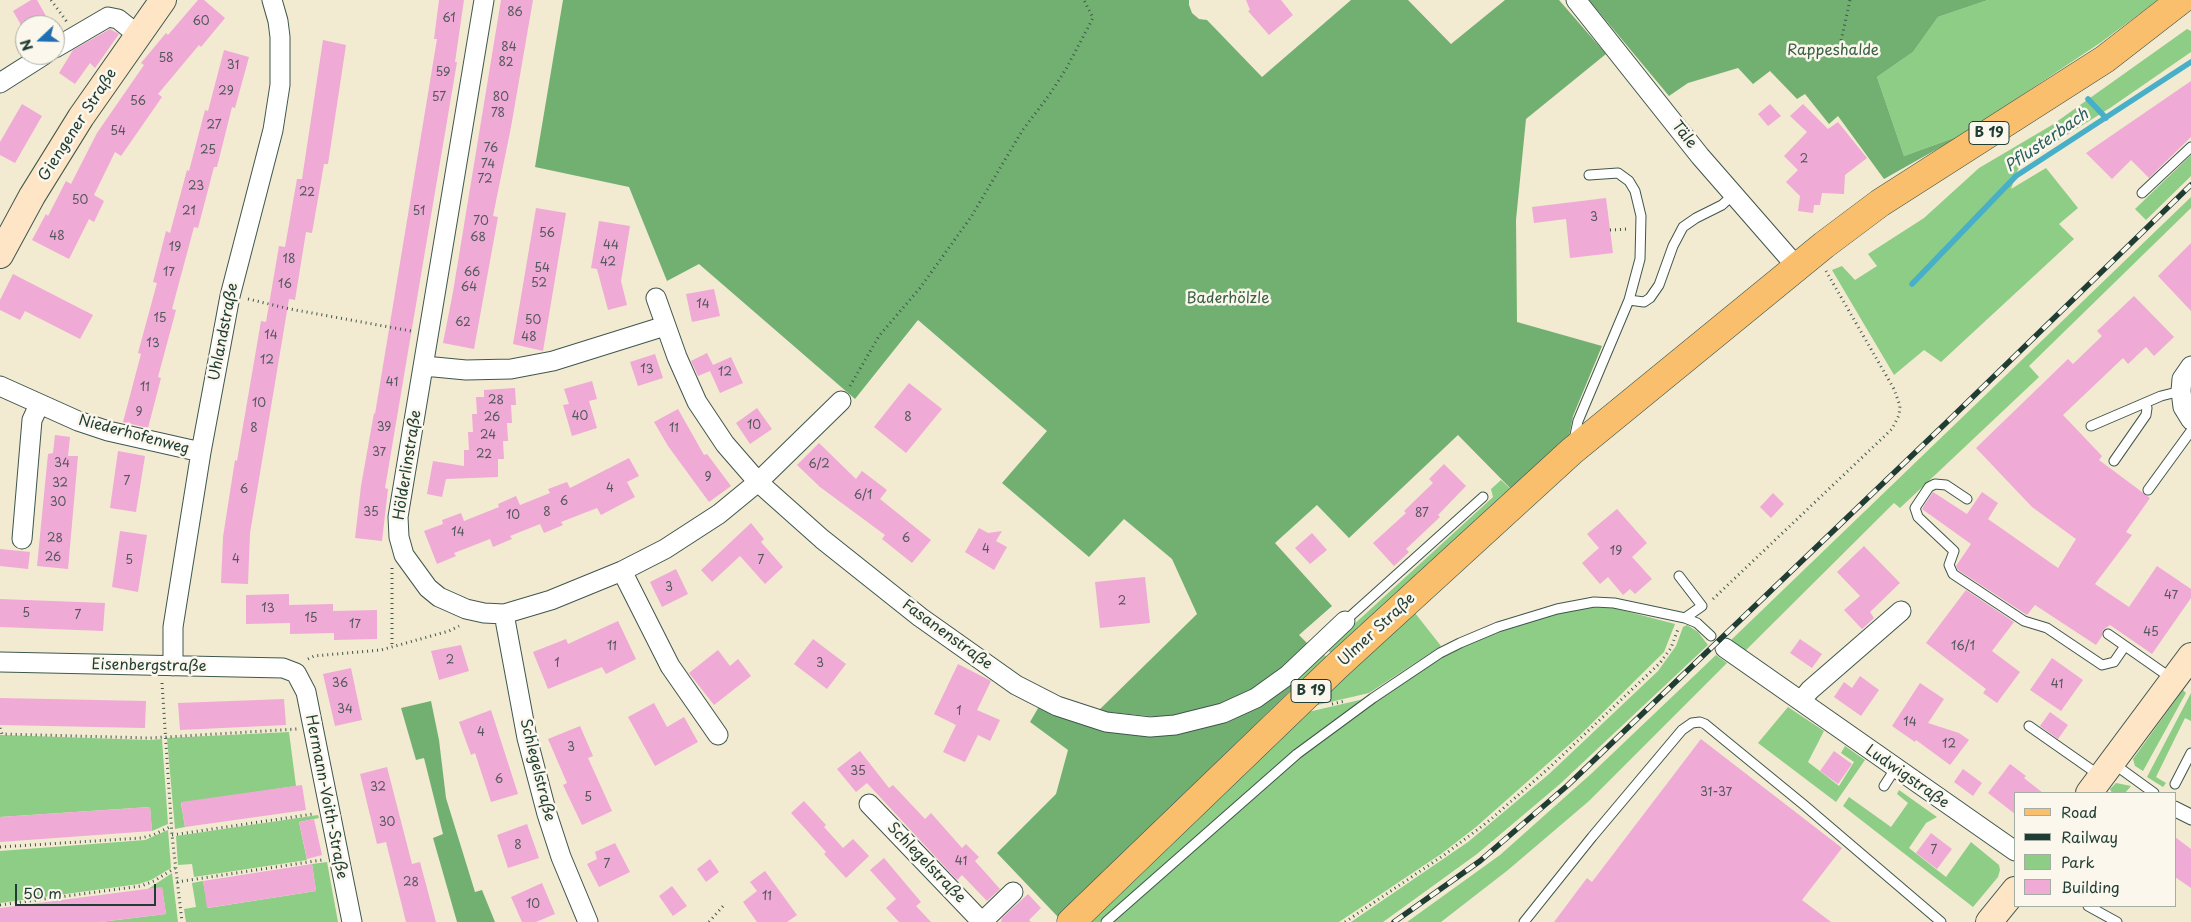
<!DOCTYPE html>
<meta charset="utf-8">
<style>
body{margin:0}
#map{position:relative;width:2191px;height:922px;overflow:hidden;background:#f3ead2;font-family:"Playpen Sans",sans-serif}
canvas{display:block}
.legend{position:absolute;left:2014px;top:792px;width:162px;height:115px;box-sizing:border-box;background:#fbf7ec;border:1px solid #a3ada2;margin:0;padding:6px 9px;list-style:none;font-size:15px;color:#1f3d34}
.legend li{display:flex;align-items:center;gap:10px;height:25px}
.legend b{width:25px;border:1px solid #a3ada2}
.north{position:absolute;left:15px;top:15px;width:50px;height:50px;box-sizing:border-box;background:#fbf7ec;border:1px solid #a3ada2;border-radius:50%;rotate:249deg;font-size:14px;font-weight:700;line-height:20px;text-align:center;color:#1f3d34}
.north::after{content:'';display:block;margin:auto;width:18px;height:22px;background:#1f6fb2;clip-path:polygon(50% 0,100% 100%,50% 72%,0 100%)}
.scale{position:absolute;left:15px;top:884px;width:141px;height:22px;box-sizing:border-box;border:2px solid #1f3d34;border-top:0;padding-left:6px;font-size:15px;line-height:18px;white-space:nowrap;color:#1f3d34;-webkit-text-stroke:4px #fbf7ec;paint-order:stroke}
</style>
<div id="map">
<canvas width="2191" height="922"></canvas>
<ul class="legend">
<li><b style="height:6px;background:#f9bf6d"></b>Road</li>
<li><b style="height:6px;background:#1f3d34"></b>Railway</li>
<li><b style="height:14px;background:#8dcd85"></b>Park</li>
<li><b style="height:14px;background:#efaad6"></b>Building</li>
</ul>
<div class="north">N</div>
<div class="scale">50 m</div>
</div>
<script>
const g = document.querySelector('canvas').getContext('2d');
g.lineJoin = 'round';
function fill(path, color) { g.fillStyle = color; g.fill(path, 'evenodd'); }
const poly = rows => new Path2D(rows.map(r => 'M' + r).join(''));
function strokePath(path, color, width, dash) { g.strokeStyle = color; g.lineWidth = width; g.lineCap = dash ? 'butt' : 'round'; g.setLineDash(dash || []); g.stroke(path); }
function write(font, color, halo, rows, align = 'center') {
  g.font = font + ' "Playpen Sans",sans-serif'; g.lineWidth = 5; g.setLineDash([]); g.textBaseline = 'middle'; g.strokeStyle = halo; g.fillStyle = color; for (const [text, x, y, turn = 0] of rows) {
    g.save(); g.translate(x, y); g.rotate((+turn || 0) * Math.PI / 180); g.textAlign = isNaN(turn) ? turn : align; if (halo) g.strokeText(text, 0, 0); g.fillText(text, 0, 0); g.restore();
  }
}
const green = poly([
 [1988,0,2158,0,2100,43,1962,135,1904,156,1877,77,1913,52,1938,17],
 [2187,29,2191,31,2191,52,2110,108,2020,164,2011,189,2046,168,2078,208,2059,224,2074,239,1941,362,1924,350,1894,375,1832,270,1842,266,1855,280,1877,266,1868,254,1924,218,1979,168,2052,125],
 [2191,155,2191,176,2146,220,2135,209],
 [2191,197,2191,208,2029,366,2039,377,1900,508,1894,503,1743,653,1729,642],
 [1501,480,1515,493,1331,653,1327,649,1493,497,1491,489],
 [1585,607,1614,608,1675,624,1664,652,1580,735,1476,827,1441,854,1339,922,1110,922,1289,766,1376,700,1441,657,1461,647,1500,631,1571,610],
 [1415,613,1441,646,1369,693,1313,706],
 [1687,625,1698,632,1708,645,1560,784,1477,854,1390,917,1383,922,1351,922,1468,842,1549,774,1658,671,1676,646,1683,627],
 [1323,654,1327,657,1297,684,1292,679],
 [1716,655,1727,663,1589,801,1508,870,1441,922,1407,922,1500,855,1592,773],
 [2183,690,2186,693,2143,771,2135,766,2133,759],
 [2191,693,2191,721,2185,718,2156,777,2166,783,2163,787,2147,777],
 [1364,699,1296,749,1100,922,1087,922,1308,712],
 [1788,707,1824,731,1808,762,1839,786,1854,762,1841,753,1845,746,1865,760,1836,802,1758,743],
 [289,732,296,786,181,803,185,827,175,829,167,738],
 [0,735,150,740,162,739,168,824,152,831,150,807,0,817],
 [2116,783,2131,786,2125,793,2112,793,2110,789],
 [1899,790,1937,817,1926,823,1909,848,1946,877,1971,842,1999,865,2000,870,1998,877,1973,907,1843,806,1849,797,1891,827,1908,803,1897,794],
 [318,815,319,818,299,822,307,860,194,877,192,864,178,865,176,836],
 [168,830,171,868,151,880,139,884,0,903,0,851,145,840],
 [327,862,338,922,186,922,184,909,196,907,192,883,203,881,208,908,316,891,312,864],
 [172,873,178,922,101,922,166,914,162,888,148,889]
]);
const forest = poly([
 [563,0,1189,0,1189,5,1192,13,1199,19,1207,20,1262,77,1351,0,1408,0,1451,44,1505,0,1559,0,1606,54,1526,119,1516,220,1517,322,1602,346,1573,416,1567,446,1515,493,1458,435,1349,538,1317,505,1275,543,1332,606,1299,635,1311,647,1240,699,1190,714,1158,717,1098,711,1197,614,1172,559,1124,519,1089,557,1002,483,1047,431,918,320,855,399,699,264,667,281,629,187,535,167],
 [1589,0,1988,0,1938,17,1913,52,1877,77,1904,156,1962,135,1884,179,1838,116,1829,124,1805,94,1797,99,1770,71,1753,84,1738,68,1688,83,1669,96],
 [1292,679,1297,684,1058,917,997,853,1056,794,1068,750,1030,722,1041,703,1149,731],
 [431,701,439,740,446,798,475,892,482,890,495,922,457,922,433,838,443,834,424,758,416,760,401,708]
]);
const stream = poly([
 [2088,99,2106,118],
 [1912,284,2016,176,2191,62]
]);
const building = poly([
 [31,0,37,0,51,25,21,25,13,11],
 [198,0,204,0,225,18,201,47,199,45,158,94,162,97,121,156,115,152,94,195,104,201,94,222,89,219,69,259,32,240,46,214,48,216,66,181,71,184,97,133,144,65,141,63,166,33,168,35],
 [439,0,464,0,455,62,457,62,385,488,388,489,382,541,355,538,361,486,374,413,375,414,437,39,434,39],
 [501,0,533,0,511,127,493,216,498,217,474,349,443,343,453,292],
 [1246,0,1281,0,1293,15,1269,35,1248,11,1250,10],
 [110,29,119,34,95,68,90,63,75,84,59,73,73,50],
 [323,40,346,45,328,164,324,164,312,233,306,232,295,300,289,299,250,533,248,584,221,583,223,537,235,460,237,461,261,321,266,322,279,246,285,247,297,179,302,179],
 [224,50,249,57,235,108,232,107,217,167,214,167,198,228,194,227,172,309,176,310,158,377,161,378,148,428,123,422,141,354,138,353,157,283,153,282,166,231,170,233,187,170,189,171,205,110,208,111],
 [2191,81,2191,137,2149,178,2131,160,2112,179,2086,153],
 [22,104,42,116,15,163,0,155,0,142],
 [1770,104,1781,116,1768,126,1758,114],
 [1803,104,1828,129,1838,122,1867,158,1845,175,1844,194,1822,193,1820,205,1814,205,1813,213,1798,211,1800,196,1786,182,1798,170,1784,156,1807,132,1790,116],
 [1606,198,1613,253,1570,258,1566,219,1534,223,1532,207],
 [536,208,566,213,543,351,513,344],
 [599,221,630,226,621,281,627,305,608,310,597,269,591,268],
 [2191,243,2191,311,2158,276],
 [13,274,93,315,80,339,25,311,20,320,0,310,0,300],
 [714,289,720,316,692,322,686,294],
 [2134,296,2174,337,2154,356,2146,347,2128,364,2123,358,2063,415,2102,456,2099,460,2150,498,2126,532,2132,535,2095,584,2129,607,2157,566,2191,589,2191,598,2152,654,2110,625,2103,630,2102,636,2096,645,2035,605,2027,615,1958,570,1956,566,1971,544,1922,509,1933,492,1967,514,1982,492,1998,503,1988,519,2058,568,2076,539,2032,507,1976,448,2068,359,2073,364,2102,336,2097,331],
 [707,353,713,365,731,357,743,383,720,393,710,371,698,376,691,361],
 [655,354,663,378,638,386,630,362],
 [592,381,597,399,589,401,597,428,572,436,563,405,569,404,564,389],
 [909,383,942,409,906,453,874,427],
 [515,388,516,405,511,405,512,423,507,423,508,441,503,441,504,459,498,459,498,477,446,479,442,497,427,494,433,461,464,466,464,450,469,450,468,432,473,432,472,414,477,414,476,397,484,397,484,390],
 [757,408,772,429,750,444,736,423],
 [678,409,704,455,707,454,731,486,709,502,668,446,654,422],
 [55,435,70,437,68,456,78,456,68,569,37,566,48,454,53,453],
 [819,443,856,479,862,471,887,490,880,499,931,540,912,563,882,539,885,535,820,487,797,465],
 [118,451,145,456,136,512,110,508],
 [629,458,639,476,627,482,635,497,601,515,597,508,561,522,563,525,544,533,540,524,510,536,512,539,493,547,490,539,454,553,456,556,437,564,424,531,443,524,442,520,461,513,464,521,499,507,498,504,516,496,520,505,550,493,548,489,567,482,570,488],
 [1444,464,1466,486,1438,515,1440,517,1406,549,1409,552,1394,566,1373,543,1406,513,1404,511,1433,483,1429,479],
 [1773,493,1784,504,1771,518,1760,507],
 [1617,509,1647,543,1632,557,1652,579,1635,594,1630,589,1623,595,1608,577,1600,584,1582,563,1599,548,1587,534],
 [751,523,764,539,761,542,783,567,765,584,740,556,712,582,701,570],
 [979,528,988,533,1002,531,996,541,1007,547,994,570,965,552],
 [120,531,147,535,138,592,112,587],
 [1312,533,1327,550,1310,564,1295,548],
 [1864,546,1900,583,1870,612,1874,618,1862,629,1844,610,1860,596,1837,572],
 [0,549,30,552,28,569,0,566],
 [676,569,688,594,662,607,650,582],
 [1145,577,1150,623,1100,628,1095,582],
 [1966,590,2014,622,1992,651,2020,672,1997,703,1983,693,1986,689,1926,643],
 [289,594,289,605,333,604,333,611,377,610,377,639,334,640,334,633,290,634,290,623,246,624,246,595],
 [0,599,105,603,103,631,0,627],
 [618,621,636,659,606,674,602,667,548,689,533,652,566,639,568,644],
 [813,639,846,664,827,689,794,664],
 [1800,639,1822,654,1812,668,1790,653],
 [461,645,469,671,439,680,431,651],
 [718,650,730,666,738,659,751,676,714,705,689,673],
 [2052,658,2083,680,2061,711,2030,690],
 [958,664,991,681,977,710,1000,720,990,741,978,735,965,762,943,752,956,725,934,714],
 [351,668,362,720,335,726,323,674],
 [1860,676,1879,690,1861,716,1834,697,1844,682,1852,688],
 [1920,683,1944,699,1928,723,1959,733,1969,740,1950,765,1916,740,1915,742,1892,726],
 [0,698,146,701,145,728,0,725],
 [284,699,286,725,180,730,178,703],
 [654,703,667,727,684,717,698,742,655,766,628,717],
 [491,710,518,794,491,802,475,753,471,755,459,722],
 [2050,712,2068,725,2058,739,2040,726],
 [580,726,593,756,588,758,612,811,582,825,563,785,567,783,548,739],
 [1701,739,1842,848,1802,900,1831,922,1554,922,1587,878,1592,882],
 [860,751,889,788,893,785,925,819,931,813,962,848,966,844,979,857,975,861,1000,889,987,901,962,875,957,880,867,783,856,792,837,769],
 [1834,751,1852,764,1838,784,1820,771],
 [2010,764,2026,776,2024,778,2043,793,2015,793,2015,814,1988,793],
 [387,767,412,864,420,862,436,922,406,922,386,842,377,844,360,774],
 [1963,769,1982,783,1973,796,1954,782],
 [302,785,306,810,185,827,181,802],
 [804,801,826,825,824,827,843,848,853,839,869,856,846,878,824,854,826,852,791,813],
 [150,807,152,831,0,842,0,817],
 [314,819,322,855,307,859,299,822],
 [527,824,539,858,508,868,497,835],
 [1931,833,1952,849,1937,869,1916,853],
 [2175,837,2191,849,2191,888,2175,877],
 [615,843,630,872,599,887,587,864,597,859,595,852],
 [884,858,921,902,916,906,931,922,899,922,886,908,896,899,870,870],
 [710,859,719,872,706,882,697,869],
 [312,864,316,891,207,908,203,881],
 [765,871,797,915,787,922,757,922,743,902,757,891,750,882],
 [542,883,555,914,536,922,522,922,511,897],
 [672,886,687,906,673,916,659,896],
 [162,887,166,914,100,922,0,922,0,908],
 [1028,894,1041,908,1029,920,1031,922,1001,922,1002,918]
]);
const path = poly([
 [51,0,67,22],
 [1839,50,1850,0],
 [1610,230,1628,229],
 [248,299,290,309,411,331],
 [850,386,879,336,920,288,971,217,1022,131,1050,94,1066,69,1093,18,1084,0],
 [392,568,392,647],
 [1713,599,1892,429,1899,415,1900,406,1894,389,1826,271],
 [308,659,314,656,381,650,449,631,459,626],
 [162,683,172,835,182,922],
 [1332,704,1345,701],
 [0,728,2,734,150,738,297,729],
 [172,835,313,814],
 [0,847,141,838,153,835,172,826],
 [177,882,322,860],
 [0,905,141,886,154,881,175,868],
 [709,922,724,905],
 [1345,922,1444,855,1490,820,1550,767,1660,663,1671,648,1678,629]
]);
const service = poly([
 [2142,193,2191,147],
 [1629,300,1644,302,1650,298,1659,285,1673,246,1683,227,1696,218,1722,205,1734,194],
 [2091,426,2161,396,2181,391],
 [1574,440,1578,421,1629,300,1640,259,1641,216,1635,191,1629,181,1618,173,1589,175],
 [2114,461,2146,415,2147,408,2145,403],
 [2148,490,2191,431],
 [1967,499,1946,485,1935,484,1929,487,1915,508,1918,517,1954,551,1949,565,1953,574,2024,621,2047,628,2102,665,2114,662,2125,646],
 [1679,576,1702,606,1685,618],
 [1345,621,1483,497],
 [2108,634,2171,678],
 [2029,726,2099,775],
 [2114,764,2154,793],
 [2175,784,2191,753],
 [1884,786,1895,769],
 [2175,806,2191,814],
 [2175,812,2191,820],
 [2088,906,2117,922],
 [1106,922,1297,754,1373,698,1440,653,1460,643,1498,627,1557,609,1594,602,1614,603,1685,618,1697,623,1711,636],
 [1524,922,1592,837,1682,730,1692,723,1700,722,1705,724,1804,805,1941,922]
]);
const minor = poly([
 [484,0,398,517,399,537,404,555,428,588,439,597,466,609,484,613,504,614,551,600,622,571,665,549,719,514,758,482,841,401],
 [1576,0,1700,156,1796,266],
 [55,48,108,17,118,19,138,35],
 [0,83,44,55],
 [656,298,677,357,697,402,725,444,758,482,822,539,920,617,1016,685,1057,706,1106,722,1150,727,1175,725,1223,713,1256,698,1288,675,1345,621],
 [424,366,466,370,511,369,553,361,665,326],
 [2191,366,2182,379,2181,391,2183,407,2191,420],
 [0,386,78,421,108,431,201,452],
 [22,539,32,420,39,405],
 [622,571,670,666,718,735],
 [504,614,527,738,547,814,561,857,588,922],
 [1725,648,2015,851],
 [0,662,283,668,296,673,306,692,352,922],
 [173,666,173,627,201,452,230,296,273,130,280,85,280,37,278,21,272,0],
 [1801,701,1810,690,1901,611],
 [869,804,982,922],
 [982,922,1013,892]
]);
const secondary = poly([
 [0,255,32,196,81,117,163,0],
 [2089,793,2191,656],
 [1989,922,2015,890]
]);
const primary = poly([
 [1071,922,1338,665,1572,451,1824,245,1880,203,2105,59,2181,0]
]);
const rail = poly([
 [1394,922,1480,861,1568,785,1947,422,2191,185]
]);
const numberNames = [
 ["86",515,13],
 ["61",449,19],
 ["60",201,22],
 ["84",509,48],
 ["58",166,59],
 ["82",506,63],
 ["31",233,66],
 ["59",443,73],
 ["29",226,92],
 ["57",439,98],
 ["80",501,98],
 ["56",138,102],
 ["78",498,114],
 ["27",214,126],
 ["54",118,132],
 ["76",491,149],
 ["25",208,151],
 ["2",1804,160],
 ["74",488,165],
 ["72",485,180],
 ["23",196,187],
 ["22",307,193],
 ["50",80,201],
 ["21",189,212],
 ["51",419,212],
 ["3",1594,218],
 ["70",481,222],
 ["56",547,234],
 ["48",57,237],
 ["68",478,238],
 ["44",611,246],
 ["19",175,248],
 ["18",289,260],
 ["42",608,263],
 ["54",542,269],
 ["17",169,273],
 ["66",472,273],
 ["52",539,284],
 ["16",285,285],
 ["64",469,288],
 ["14",703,305],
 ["15",160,319],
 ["50",533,321],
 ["62",463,323],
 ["14",271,336],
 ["48",529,338],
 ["13",153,344],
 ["12",267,361],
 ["13",647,370],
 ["12",725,373],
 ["41",392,383],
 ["11",145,388],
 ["28",496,401],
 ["10",259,404],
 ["9",139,413],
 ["40",580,417],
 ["26",492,418],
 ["8",908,418],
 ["10",754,426],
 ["39",384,428],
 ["8",254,429],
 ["11",674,429],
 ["24",488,436],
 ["37",379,453],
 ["22",484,455],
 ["34",62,464],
 ["6/2",819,465],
 ["9",708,478],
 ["7",127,482],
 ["32",60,484],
 ["4",610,489],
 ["6",244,490],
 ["6/1",863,496],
 ["6",564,502],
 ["30",58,503],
 ["35",371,513],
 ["8",547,513],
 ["87",1422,514],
 ["10",513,516],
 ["14",458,533],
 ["28",55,539],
 ["6",906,539],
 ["4",986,550],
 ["19",1616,552],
 ["26",53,558],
 ["4",236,560],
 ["5",129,561],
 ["7",761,561],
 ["3",669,588],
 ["47",2171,596],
 ["2",1122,602],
 ["13",268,609],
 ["5",26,614],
 ["7",78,616],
 ["15",311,619],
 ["17",355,625],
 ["45",2151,633],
 ["11",612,647],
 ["16/1",1963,647],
 ["2",450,661],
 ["1",557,664],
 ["3",820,664],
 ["36",340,684],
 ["41",2057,685],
 ["34",345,710],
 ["1",959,712],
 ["14",1910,723],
 ["4",481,733],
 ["12",1949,745],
 ["3",571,748],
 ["35",858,772],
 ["6",499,780],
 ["32",378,788],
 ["31-37",1716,793],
 ["5",588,798],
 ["30",387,823],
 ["8",518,846],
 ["7",1934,851],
 ["41",961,862],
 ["7",607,865],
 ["28",411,883],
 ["11",767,897],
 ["10",533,905]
];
const shields = [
 [1989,133,40],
 [1311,691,40]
];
const shieldNames = [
 ["B 19",1989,133],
 ["B 19",1311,691]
];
const parkNames = [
 ["Rappeshalde",1833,51],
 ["Baderhölzle",1228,299]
];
const streetNames = [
 ["Giengener Straße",78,125,-57],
 ["Täle",1684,135,52],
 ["Uhlandstraße",224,332,-79],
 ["Niederhofenweg",134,435,15],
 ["Hölderlinstraße",408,465,-81],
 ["Ulmer Straße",1377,630,-43],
 ["Fasanenstraße",947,635,36],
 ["Eisenbergstraße",149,666,1],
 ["Schlegelstraße",537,770,76],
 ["Ludwigstraße",1907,777,35],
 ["Hermann-Voith-Straße",326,797,79],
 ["Schlegelstraße",926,863,46]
];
const waterNames = [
 ["Pflusterbach",2047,141,-35]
];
fill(green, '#8dcd85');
fill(forest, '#72b072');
strokePath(stream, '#48afc8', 5.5);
fill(building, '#efaad6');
strokePath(service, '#3f574c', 11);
strokePath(minor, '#3f574c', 21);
strokePath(secondary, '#3f574c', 28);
strokePath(primary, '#3f574c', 29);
strokePath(path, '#3f574c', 3, [1, 4]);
strokePath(service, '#fff', 9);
strokePath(minor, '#fff', 19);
strokePath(secondary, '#fde5c5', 26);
strokePath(primary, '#f9bf6d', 28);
strokePath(rail, '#1f3d34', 5.5);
strokePath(rail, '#fbf7ec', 4, [11]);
write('12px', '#53585c', null, numberNames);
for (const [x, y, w] of shields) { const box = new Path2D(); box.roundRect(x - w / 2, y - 11.5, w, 23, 4); g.fillStyle = '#fbf7ec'; g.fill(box); strokePath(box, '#1f3d34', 1); }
write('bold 14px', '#1f3d34', null, shieldNames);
write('15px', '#3a6148', '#fbf7ec', parkNames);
write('15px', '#1f3d34', '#fbf7ec', streetNames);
write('italic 16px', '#2b5f60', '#fbf7ec', waterNames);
</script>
